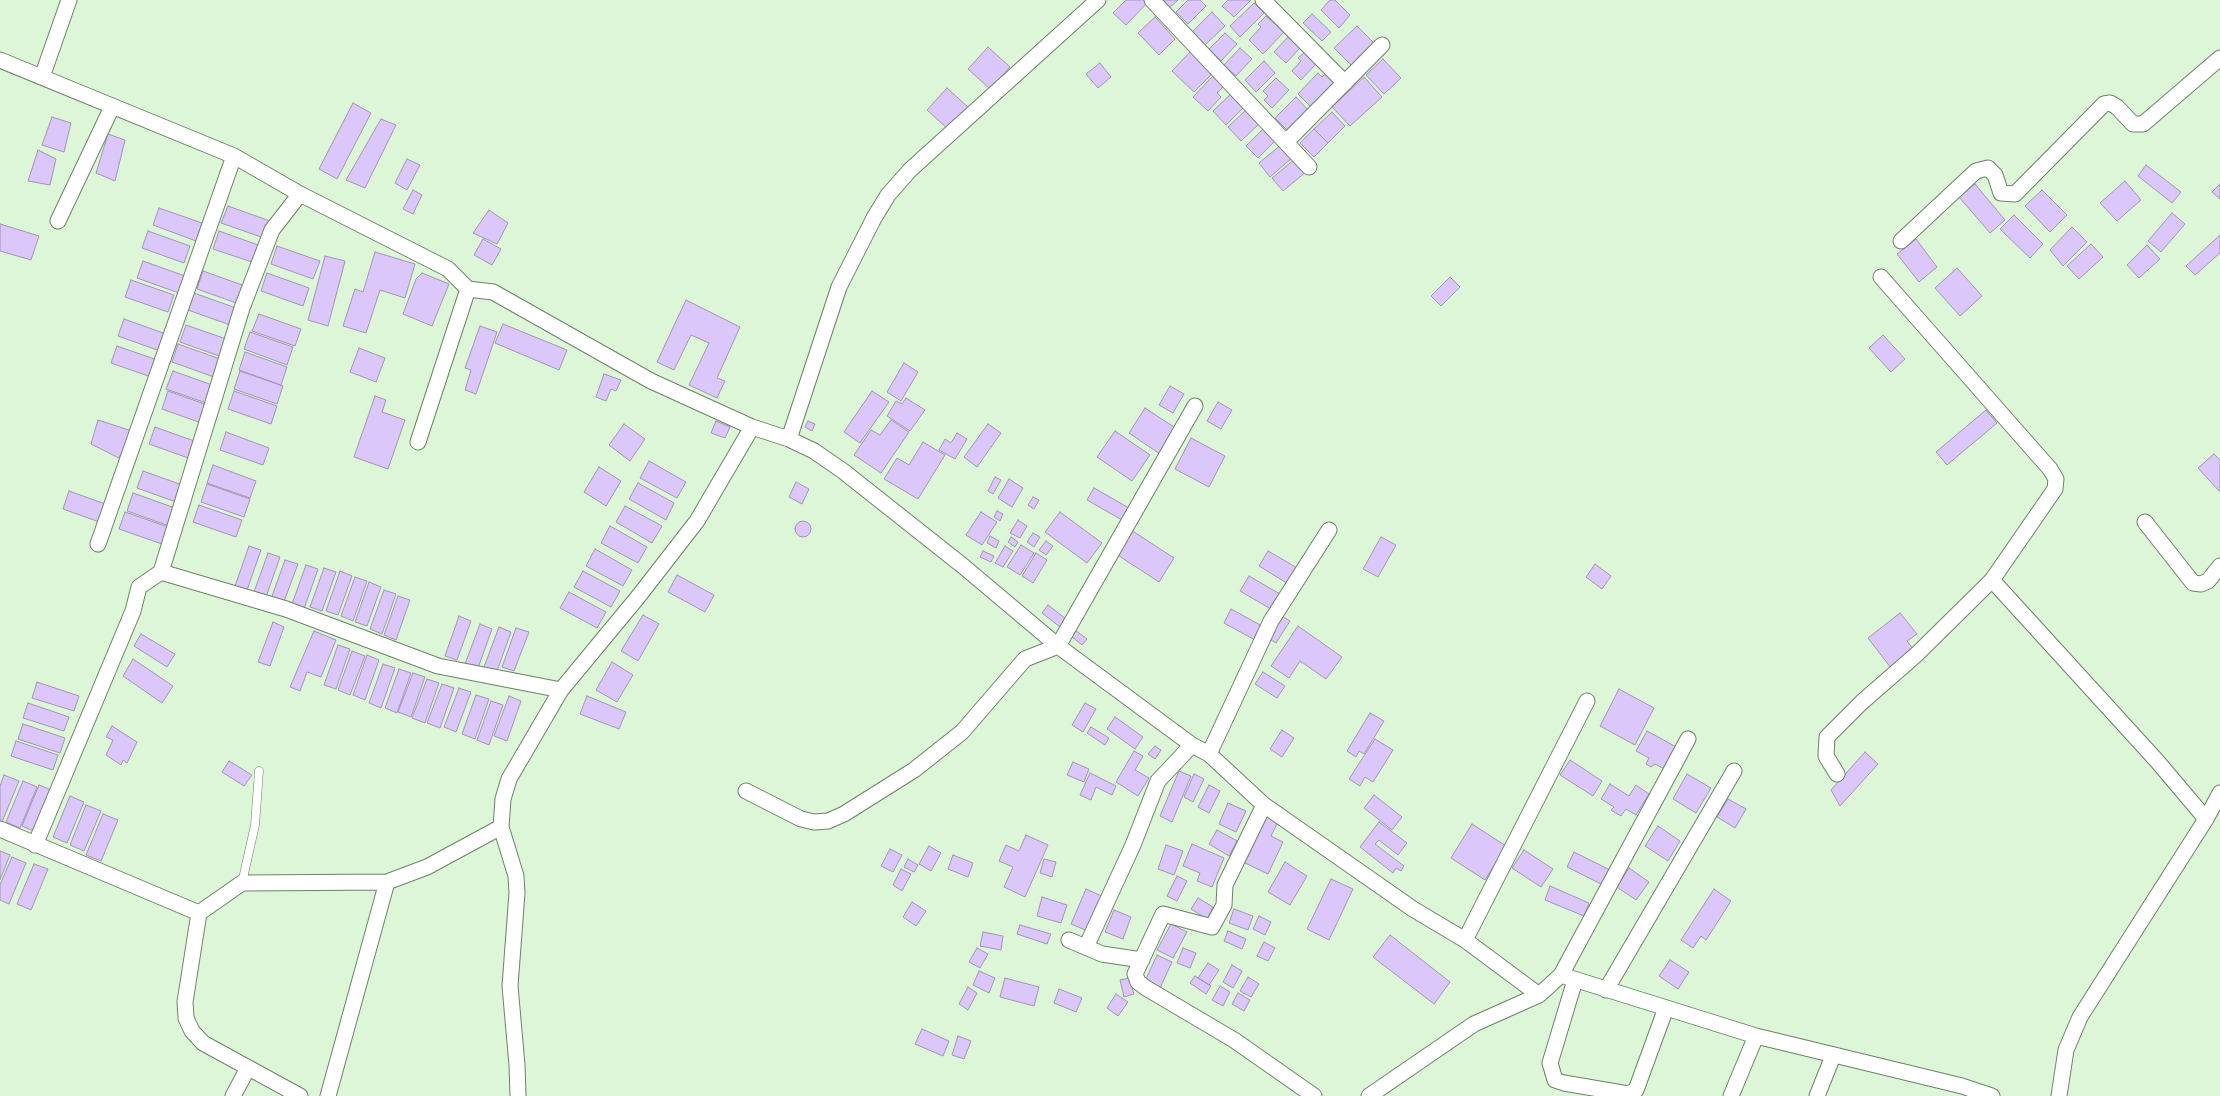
<!DOCTYPE html>
<style>
body{margin:0}
canvas{display:block;background:#ddf6d8}
</style>
<canvas width="2220" height="1096"></canvas>
<script>
const g = document.querySelector('canvas').getContext('2d');
g.lineJoin = 'round';
function fill(path, color) { g.fillStyle = color; g.fill(path, 'evenodd'); }
const poly = rows => new Path2D(rows.map(r => 'M' + r).join(''));
function strokePath(path, color, width, dash) { g.strokeStyle = color; g.lineWidth = width; g.lineCap = dash ? 'butt' : 'round'; g.setLineDash(dash || []); g.stroke(path); }
const building = poly([
 [1126,0,1144,0,1147,3,1126,25,1113,13,1126,0],
 [1159,0,1178,0,1168,9,1159,0],
 [1188,0,1200,0,1206,6,1188,24,1176,12,1188,0],
 [1228,0,1251,0,1234,17,1222,6,1228,0],
 [1330,0,1335,0,1350,15,1339,28,1321,10,1330,0],
 [1254,3,1264,13,1240,37,1230,26,1254,3],
 [1212,12,1225,26,1205,45,1192,32,1212,12],
 [1312,14,1331,32,1322,41,1303,23,1312,14],
 [1266,16,1284,32,1263,54,1249,40,1261,27,1258,24,1266,16],
 [1155,17,1175,39,1159,55,1138,33,1155,17],
 [1357,26,1375,44,1352,66,1334,48,1357,26],
 [1225,33,1237,44,1221,61,1209,49,1225,33],
 [1288,37,1300,48,1286,63,1274,52,1288,37],
 [988,47,1010,67,990,89,968,69,988,47],
 [1240,48,1252,59,1236,76,1224,65,1240,48],
 [1191,51,1213,73,1194,92,1172,71,1191,51],
 [1304,53,1316,64,1301,80,1292,71,1301,61,1298,58,1304,53],
 [1383,59,1401,78,1384,94,1366,75,1383,59],
 [1264,61,1275,73,1256,92,1245,80,1264,61],
 [1100,63,1111,77,1098,88,1086,74,1100,63],
 [1318,73,1322,77,1325,74,1335,84,1312,108,1298,94,1318,73],
 [1213,76,1224,86,1217,93,1221,97,1208,111,1193,97,1213,76],
 [1364,77,1382,97,1350,126,1332,107,1364,77],
 [1276,78,1289,90,1272,108,1264,100,1268,96,1263,91,1276,78],
 [947,88,969,108,949,130,927,110,947,88],
 [1230,95,1243,108,1226,125,1213,111,1230,95],
 [1296,97,1309,111,1288,131,1275,118,1296,97],
 [353,103,371,113,337,179,319,169,353,103],
 [1246,110,1259,124,1241,141,1228,127,1246,110],
 [1332,112,1345,126,1328,143,1314,129,1332,112],
 [52,117,71,123,64,152,42,145,52,117],
 [381,119,396,125,365,188,346,180,381,119],
 [1264,128,1276,140,1258,158,1246,146,1264,128],
 [1314,129,1328,143,1314,157,1300,143,1314,129],
 [108,134,125,140,115,181,96,173,108,134],
 [1282,144,1293,157,1270,177,1259,163,1282,144],
 [38,150,56,159,50,185,28,181,38,150],
 [407,159,420,165,407,190,395,183,407,159],
 [1295,159,1306,172,1283,191,1272,178,1295,159],
 [2146,165,2181,192,2172,203,2138,176,2146,165],
 [2125,181,2141,200,2117,221,2100,203,2125,181],
 [1975,184,2005,220,1990,233,1959,197,1975,184],
 [2220,184,2220,199,2212,192,2220,184],
 [413,190,422,195,413,214,403,209,413,190],
 [2042,190,2067,215,2050,232,2025,206,2042,190],
 [228,206,270,221,264,238,221,223,228,206],
 [159,208,202,223,196,241,153,225,159,208],
 [489,210,508,223,497,244,473,233,489,210],
 [2172,213,2185,224,2161,252,2148,241,2172,213],
 [2014,215,2043,244,2030,258,2000,229,2014,215],
 [0,224,39,236,31,260,0,251,0,224],
 [2072,227,2087,242,2063,266,2050,250,2072,227],
 [148,231,190,246,184,263,142,248,148,231],
 [219,231,261,246,255,263,213,249,219,231],
 [2220,235,2220,253,2195,275,2186,266,2220,235],
 [483,239,501,249,492,265,474,255,483,239],
 [1916,239,1937,267,1919,282,1897,254,1916,239],
 [2091,244,2103,257,2079,279,2067,266,2091,244],
 [2147,245,2160,259,2139,278,2127,265,2147,245],
 [277,246,320,261,313,279,271,264,277,246],
 [375,252,415,264,405,298,380,290,366,333,343,326,355,289,363,292,375,252],
 [325,256,345,261,328,326,308,320,325,256],
 [143,261,185,276,179,293,137,278,143,261],
 [1957,268,1982,296,1960,316,1935,288,1957,268],
 [203,271,245,286,239,304,197,289,203,271],
 [267,273,309,288,303,306,261,291,267,273],
 [422,273,449,284,432,326,403,314,416,279,422,273],
 [1450,277,1460,287,1441,306,1431,296,1450,277],
 [131,280,174,295,168,312,125,297,131,280],
 [194,293,236,308,230,325,188,310,194,293],
 [686,300,740,327,717,378,725,381,717,398,689,385,709,343,691,335,674,370,657,362,686,300],
 [259,314,301,329,295,346,252,331,259,314],
 [124,319,166,334,160,351,118,336,124,319],
 [503,324,567,350,559,370,495,343,503,324],
 [186,325,229,340,222,357,180,342,186,325],
 [480,326,497,332,476,394,465,390,471,370,465,368,480,326],
 [250,332,293,347,287,365,244,349,250,332],
 [1883,335,1905,359,1891,372,1869,348,1883,335],
 [178,344,220,359,214,377,172,362,178,344],
 [117,346,160,361,154,378,111,363,117,346],
 [359,348,385,358,376,382,350,372,359,348],
 [245,352,287,367,281,385,239,370,245,352],
 [904,363,918,372,901,401,887,392,904,363],
 [173,371,215,386,209,404,166,389,173,371],
 [240,371,283,386,277,404,234,389,240,371],
 [604,374,621,380,616,391,611,389,606,401,596,397,604,374],
 [1170,386,1184,394,1173,413,1159,405,1170,386],
 [168,391,210,406,204,424,162,409,168,391],
 [234,391,277,406,271,424,228,409,234,391],
 [872,391,889,402,860,443,844,432,872,391],
 [375,396,386,400,382,412,405,420,388,469,354,457,375,396],
 [906,398,925,410,910,431,887,416,896,401,902,404,906,398],
 [1218,402,1232,410,1221,429,1207,421,1218,402],
 [1145,408,1177,429,1160,454,1129,433,1145,408],
 [1986,410,1997,423,1947,465,1936,452,1986,410],
 [98,420,132,431,119,458,91,444,98,420],
 [891,420,909,432,881,473,854,455,871,430,880,435,891,420],
 [716,421,730,427,725,438,711,433,716,421],
 [808,421,815,424,812,431,805,427,808,421],
 [624,424,645,439,630,461,609,445,624,424],
 [988,424,1001,433,977,467,964,457,988,424],
 [155,427,197,442,191,459,149,444,155,427],
 [1115,431,1150,455,1132,481,1097,457,1115,431],
 [226,432,269,448,263,465,220,450,226,432],
 [957,433,967,439,955,459,939,450,945,439,951,443,957,433],
 [1191,438,1225,456,1209,487,1175,469,1191,438],
 [923,442,945,455,918,499,884,479,897,458,909,465,923,442],
 [2214,454,2220,460,2220,492,2198,468,2214,454],
 [649,461,686,482,677,498,640,478,649,461],
 [213,465,256,481,250,498,207,483,213,465],
 [599,467,621,481,606,506,584,492,599,467],
 [143,471,185,486,179,503,137,488,143,471],
 [995,477,1001,480,993,494,988,491,995,477],
 [1009,479,1023,488,1012,507,998,498,1009,479],
 [796,482,809,489,802,504,789,497,796,482],
 [638,483,674,503,666,520,629,499,638,483],
 [207,484,250,499,244,517,201,502,207,484],
 [1094,488,1129,508,1122,520,1087,500,1094,488],
 [69,491,111,506,105,524,63,509,69,491],
 [133,493,175,508,169,526,127,511,133,493],
 [1033,497,1039,500,1034,509,1028,505,1033,497],
 [199,505,242,520,236,537,193,522,199,505],
 [625,506,662,526,652,543,616,522,625,506],
 [997,511,1003,514,1000,521,994,517,997,511],
 [125,512,168,527,162,544,119,529,125,512],
 [981,512,997,522,982,545,966,535,981,512],
 [1060,512,1102,543,1087,563,1045,532,1060,512],
 [1018,520,1027,526,1020,538,1010,533,1018,520],
 '795 529a8 8 0 1 1 16 0a8 8 0 1 1-16 0Z',
 [610,526,647,547,638,563,601,543,610,526],
 [1128,528,1174,558,1159,582,1113,552,1128,528],
 [1033,533,1040,537,1034,547,1027,542,1033,533],
 [990,536,999,541,996,548,987,543,990,536],
 [1011,537,1018,542,1015,547,1008,542,1011,537],
 [1381,537,1396,545,1378,577,1363,569,1381,537],
 [1046,541,1053,546,1046,555,1039,550,1046,541],
 [1021,545,1034,553,1020,575,1007,567,1021,545],
 [249,546,261,550,247,590,235,586,249,546],
 [1005,546,1013,551,1003,567,995,563,1005,546],
 [595,549,632,570,623,586,586,566,595,549],
 [983,551,994,556,991,562,980,557,983,551],
 [1268,551,1299,569,1290,585,1259,566,1268,551],
 [268,553,280,557,266,597,254,592,268,553],
 [1036,553,1047,560,1033,583,1022,576,1036,553],
 [285,560,298,564,283,604,271,599,285,560],
 [1595,564,1611,576,1602,589,1586,577,1595,564],
 [306,565,318,569,304,609,292,604,306,565],
 [324,568,336,572,322,611,310,607,324,568],
 [340,571,352,576,338,615,326,611,340,571],
 [583,571,620,591,611,607,574,587,583,571],
 [677,575,714,595,705,612,668,592,677,575],
 [1249,576,1280,594,1271,609,1240,591,1249,576],
 [355,577,367,581,353,621,341,616,355,577],
 [369,582,381,587,367,626,355,622,369,582],
 [384,590,396,594,382,634,370,629,384,590],
 [569,592,606,612,597,628,560,608,569,592],
 [398,596,410,600,396,640,384,635,398,596],
 [1048,605,1066,619,1060,627,1042,613,1048,605],
 [1231,609,1262,626,1255,640,1224,623,1231,609],
 [1900,613,1917,634,1907,641,1914,650,1891,668,1868,638,1900,613],
 [643,615,659,624,638,661,621,651,643,615],
 [1280,615,1290,621,1276,643,1266,637,1280,615],
 [459,616,471,621,457,660,445,656,459,616],
 [273,622,284,627,270,666,258,662,273,622],
 [480,624,492,629,478,668,465,664,480,624],
 [1298,626,1342,657,1326,679,1300,661,1289,678,1271,666,1298,626],
 [499,627,511,632,497,671,484,667,499,627],
 [516,628,529,632,514,671,502,667,516,628],
 [1075,630,1087,639,1082,645,1071,636,1075,630],
 [314,631,336,640,321,677,307,672,300,691,290,687,314,631],
 [141,634,175,654,167,667,134,646,141,634],
 [338,645,350,649,336,689,324,685,338,645],
 [352,651,365,656,350,695,338,690,352,651],
 [367,655,379,660,365,700,353,695,367,655],
 [133,659,173,686,162,703,123,676,133,659],
 [612,662,633,675,617,702,596,690,612,662],
 [383,664,395,668,381,708,369,703,383,664],
 [399,669,411,673,397,713,385,708,399,669],
 [1263,672,1285,686,1277,698,1255,684,1263,672],
 [413,673,425,677,411,717,398,712,413,673],
 [427,679,439,683,425,723,412,718,427,679],
 [37,682,79,696,74,711,32,698,37,682],
 [442,684,454,688,440,728,427,723,442,684],
 [459,688,471,692,456,732,444,727,459,688],
 [1619,689,1654,708,1635,745,1600,726,1619,689],
 [476,695,489,699,475,739,462,734,476,695],
 [509,696,521,701,507,741,494,736,509,696],
 [587,696,626,712,619,729,580,714,587,696],
 [491,701,503,705,489,745,477,740,491,701],
 [28,703,69,717,64,731,23,718,28,703],
 [1085,703,1096,709,1083,732,1072,725,1085,703],
 [1370,713,1384,721,1364,754,1359,751,1356,757,1347,751,1370,713],
 [1115,717,1143,737,1135,749,1107,729,1115,717],
 [23,724,65,738,60,753,18,739,23,724],
 [112,726,137,742,127,763,123,760,121,765,106,755,113,740,106,737,112,726],
 [1091,727,1109,738,1105,745,1087,733,1091,727],
 [1282,730,1294,738,1282,757,1270,749,1282,730],
 [1647,731,1680,749,1668,771,1655,764,1651,767,1646,764,1649,758,1636,751,1647,731],
 [1375,739,1393,750,1373,782,1365,777,1360,786,1349,779,1375,739],
 [16,741,58,755,53,770,11,756,16,741],
 [1155,746,1161,750,1155,759,1148,754,1155,746],
 [1134,751,1143,756,1135,770,1149,778,1138,796,1116,782,1134,751],
 [1865,752,1878,764,1840,806,1831,790,1865,752],
 [1570,760,1602,781,1593,796,1560,775,1570,760],
 [229,761,252,775,244,786,222,772,229,761],
 [1073,762,1089,769,1084,782,1067,775,1073,762],
 [1179,771,1191,776,1172,822,1160,816,1179,771],
 [1090,773,1116,786,1112,795,1096,787,1091,800,1080,795,1090,773],
 [1194,774,1204,779,1193,802,1184,797,1194,774],
 [1687,774,1711,788,1696,813,1673,799,1687,774],
 [4,775,19,781,2,822,0,821,0,786,4,775],
 [23,781,37,787,20,828,6,822,23,781],
 [1610,784,1629,796,1636,785,1649,794,1636,815,1626,809,1621,816,1611,810,1614,807,1601,799,1610,784],
 [39,785,54,791,36,832,22,826,39,785],
 [1209,785,1220,791,1209,813,1198,807,1209,785],
 [1374,795,1402,817,1392,830,1364,808,1374,795],
 [70,796,84,802,67,843,53,837,70,796],
 [1728,799,1746,809,1735,828,1717,817,1728,799],
 [1228,803,1246,811,1236,832,1219,824,1228,803],
 [86,805,101,811,84,851,70,845,86,805],
 [103,814,118,820,101,861,86,855,103,814],
 [1264,815,1278,822,1271,836,1283,842,1268,874,1241,861,1264,815],
 [1379,822,1407,843,1398,855,1379,840,1375,844,1404,866,1401,871,1396,868,1393,873,1360,847,1379,822],
 [1472,824,1506,846,1485,880,1451,858,1472,824],
 [1658,826,1680,841,1668,861,1645,846,1658,826],
 [1217,830,1237,841,1229,856,1209,844,1217,830],
 [1026,835,1048,845,1025,897,1004,887,1013,867,999,861,1006,845,1019,851,1026,835],
 [1192,844,1224,858,1212,887,1197,881,1200,873,1183,866,1192,844],
 [1166,845,1183,851,1174,875,1158,869,1166,845],
 [929,846,941,853,931,871,919,864,929,846],
 [890,849,902,855,893,872,881,866,890,849],
 [1524,850,1553,869,1541,887,1512,868,1524,850],
 [0,851,10,855,0,880,0,851],
 [1574,852,1612,871,1605,886,1567,867,1574,852],
 [953,855,973,863,968,877,948,869,953,855],
 [12,857,26,863,9,904,0,900,0,885,12,857],
 [908,859,918,865,914,872,904,867,908,859],
 [1044,859,1056,862,1052,877,1040,873,1044,859],
 [1285,862,1307,876,1290,905,1268,892,1285,862],
 [34,864,48,869,31,910,17,904,34,864],
 [1629,868,1649,882,1636,900,1617,887,1629,868],
 [901,869,911,874,902,891,893,885,901,869],
 [1177,876,1187,881,1177,901,1167,896,1177,876],
 [1331,879,1353,889,1329,940,1307,929,1331,879],
 [1550,886,1589,903,1584,916,1545,900,1550,886],
 [1086,889,1104,897,1090,932,1071,924,1086,889],
 [1714,889,1731,901,1706,940,1701,936,1693,948,1681,940,1714,889],
 [1042,897,1067,905,1061,923,1037,916,1042,897],
 [1198,898,1213,907,1207,919,1191,909,1198,898],
 [912,902,926,911,916,926,903,917,912,902],
 [1234,909,1253,916,1248,930,1229,923,1234,909],
 [1114,910,1131,917,1123,939,1105,932,1114,910],
 [1259,916,1271,922,1265,935,1253,929,1259,916],
 [1171,924,1187,932,1173,958,1157,950,1171,924],
 [1020,925,1051,934,1047,944,1017,934,1020,925],
 [1228,931,1246,939,1242,949,1224,941,1228,931],
 [983,932,1003,936,1001,950,980,946,983,932],
 [1390,935,1450,982,1434,1004,1373,957,1390,935],
 [1264,942,1275,948,1268,961,1257,956,1264,942],
 [977,948,988,954,980,968,969,962,977,948],
 [1183,948,1196,953,1190,968,1177,963,1183,948],
 [1157,955,1172,962,1160,988,1145,981,1157,955],
 [1670,960,1689,972,1678,989,1659,976,1670,960],
 [1208,963,1219,970,1209,985,1198,978,1208,963],
 [1232,965,1242,971,1233,988,1223,982,1232,965],
 [979,971,995,978,989,993,973,985,979,971],
 [1195,976,1211,986,1206,994,1190,983,1195,976],
 [1248,977,1259,984,1251,997,1240,991,1248,977],
 [1005,978,1039,987,1034,1006,1000,997,1005,978],
 [1129,978,1134,994,1124,997,1120,980,1129,978],
 [1220,986,1230,992,1223,1006,1212,1000,1220,986],
 [968,987,977,993,968,1010,959,1004,968,987],
 [1059,989,1082,998,1076,1012,1054,1003,1059,989],
 [1238,993,1250,1000,1244,1011,1232,1004,1238,993],
 [1116,994,1128,1002,1118,1016,1107,1008,1116,994],
 [922,1029,949,1041,943,1056,915,1044,922,1029],
 [958,1036,971,1041,964,1059,952,1055,958,1036]
]);
const service = poly([
 [242,883,255,825,259,771]
]);
const minor = poly([
 [1152,0,1309,167],
 [1263,0,1345,83],
 [0,60,234,156,300,194,448,269,468,289,493,292,651,381,752,427,789,439,814,451,843,471,963,566,1058,646,1192,745,1209,754,1264,805,1413,909,1465,940,1539,995,1561,975,1756,1036,1962,1086,1992,1096],
 [42,77,69,0],
 [1286,142,1382,45],
 [58,221,112,107],
 [1901,241,1976,171,1988,168,1995,175,2001,193,2015,194,2104,104,2110,103,2117,107,2133,124,2143,124,2220,58],
 [789,439,839,287,874,218,888,195,910,170,1098,0],
 [418,442,468,289],
 [2145,522,2193,583,2201,584,2208,581,2220,566],
 [98,544,234,156],
 [161,572,242,308,272,230,300,194],
 [1992,580,2157,761,2206,819],
 [1209,754,1271,621,1329,530],
 [1837,774,1826,756,1827,737,1862,702,1917,654,1992,580,2055,489,2056,479,2050,469,1881,277],
 [746,791,801,819,814,822,828,821,844,814,914,770,962,732,1025,659,1058,646,1195,406],
 [1264,805,1225,885,1224,905,1212,927,1163,914,1135,974,1138,982,1146,988,1234,1040,1314,1096],
 [0,829,199,913,242,883,387,882,427,867,501,827],
 [35,845,133,611,139,587,161,572,286,609,438,666,561,690],
 [199,913,185,1002,186,1018,192,1031,203,1043,300,1096],
 [1069,940,1102,954,1142,960],
 [1465,940,1587,701],
 [1086,947,1133,845,1158,781,1192,745],
 [1561,975,1688,739],
 [1575,980,1550,1063,1555,1080,1564,1083,1628,1094,1636,1090,1666,1008],
 [1606,990,1734,771],
 [233,1096,248,1068],
 [328,1096,387,882],
 [518,1096,517,1065,510,986,517,893,516,876,501,827,503,799,509,779,561,690,638,597,697,521,752,427],
 [1369,1096,1474,1024,1539,995],
 [1731,1096,1756,1036],
 [1817,1096,1833,1056],
 [2059,1096,2066,1050,2080,1017,2206,819,2220,793]
]);
fill(building, '#dcc7fa');
strokePath(building, '#a194b4', 1);
strokePath(service, '#6c8267', 9);
strokePath(minor, '#6c8267', 17);
strokePath(service, '#fff', 8);
strokePath(minor, '#fff', 15);
</script>
